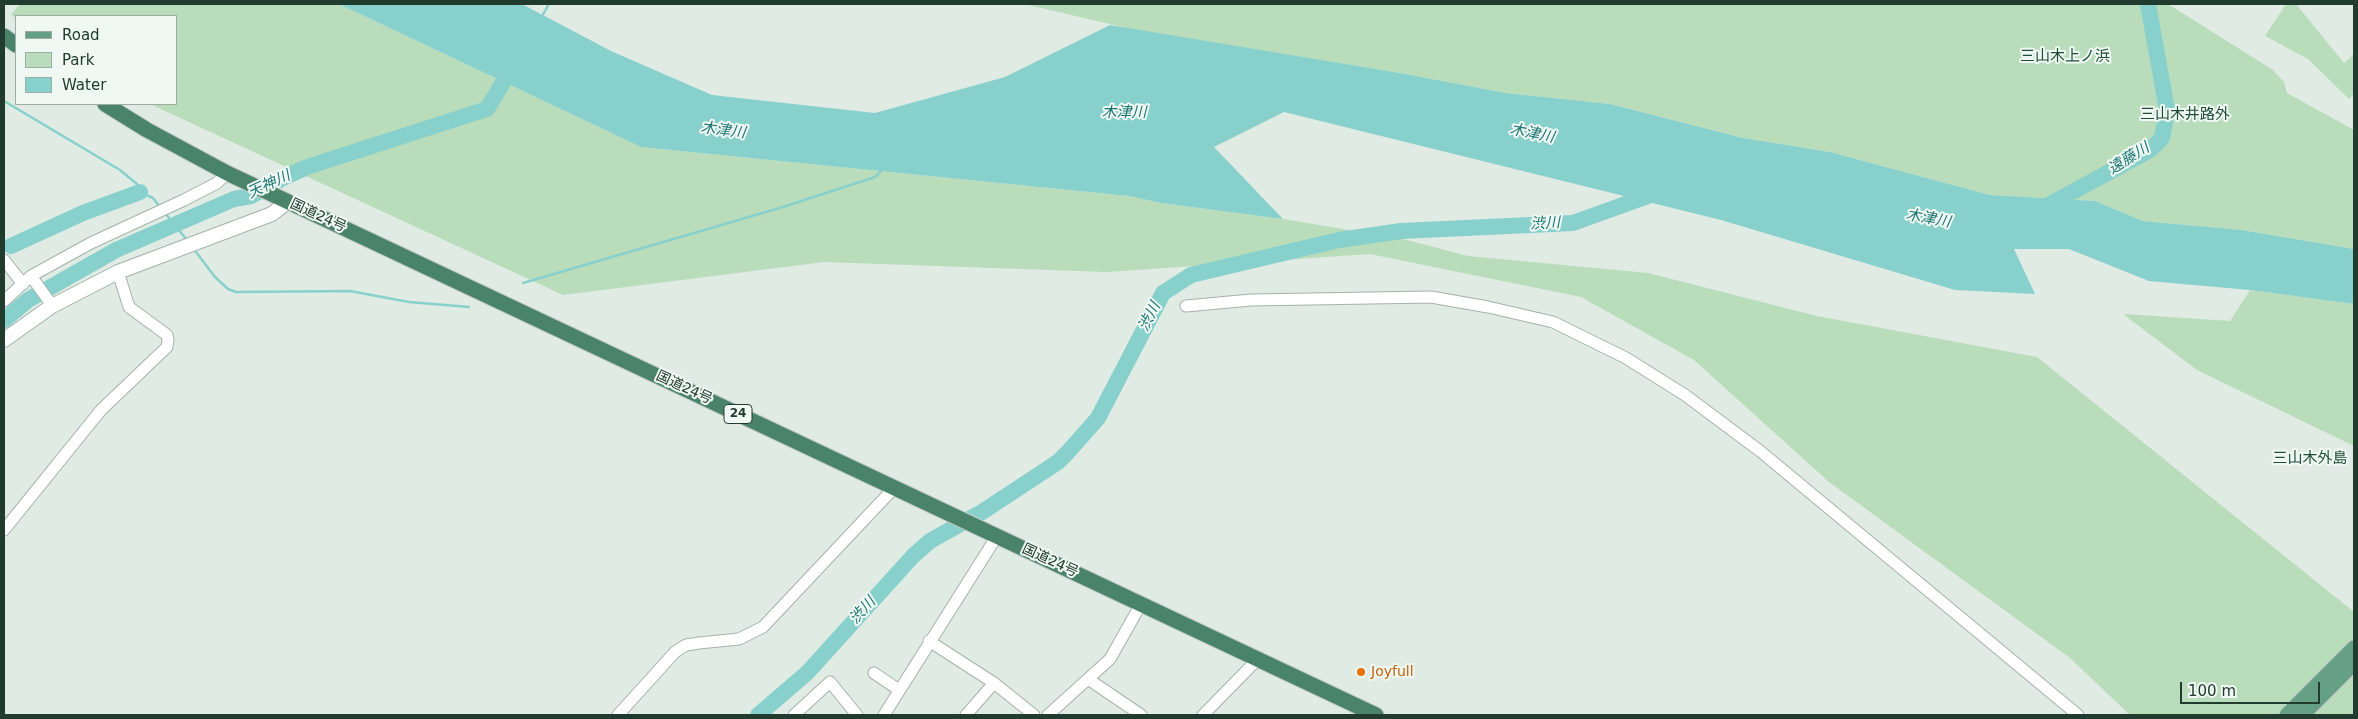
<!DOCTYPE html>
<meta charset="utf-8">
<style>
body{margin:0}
#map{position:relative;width:2358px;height:719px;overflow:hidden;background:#e0ebe4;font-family:"DejaVu Sans",sans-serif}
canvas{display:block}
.frame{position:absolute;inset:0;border:5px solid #213b2f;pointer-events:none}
.legend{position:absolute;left:15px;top:15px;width:162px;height:90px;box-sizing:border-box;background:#f0f8f3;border:1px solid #9daca5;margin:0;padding:6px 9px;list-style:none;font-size:15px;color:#213b2f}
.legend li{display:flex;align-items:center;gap:10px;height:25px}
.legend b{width:25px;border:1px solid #9daca5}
.scale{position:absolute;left:2180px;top:682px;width:140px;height:22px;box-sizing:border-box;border:2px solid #213b2f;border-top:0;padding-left:6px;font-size:15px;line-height:18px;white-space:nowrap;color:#213b2f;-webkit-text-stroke:4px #f0f8f3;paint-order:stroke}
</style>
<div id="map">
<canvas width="2358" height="719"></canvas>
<div class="frame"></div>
<ul class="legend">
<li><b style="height:6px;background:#65a085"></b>Road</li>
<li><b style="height:14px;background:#b9dcbb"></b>Park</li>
<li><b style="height:14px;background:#88d0cc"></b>Water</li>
</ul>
<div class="scale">100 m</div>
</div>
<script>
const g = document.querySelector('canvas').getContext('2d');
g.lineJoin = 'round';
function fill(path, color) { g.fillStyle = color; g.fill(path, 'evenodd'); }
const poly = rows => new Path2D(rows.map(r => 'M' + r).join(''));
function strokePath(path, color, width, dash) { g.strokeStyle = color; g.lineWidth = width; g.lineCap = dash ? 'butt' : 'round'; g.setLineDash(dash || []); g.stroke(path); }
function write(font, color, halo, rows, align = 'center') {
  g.font = font + ' "DejaVu Sans","Noto Sans JP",sans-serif'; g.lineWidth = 4; g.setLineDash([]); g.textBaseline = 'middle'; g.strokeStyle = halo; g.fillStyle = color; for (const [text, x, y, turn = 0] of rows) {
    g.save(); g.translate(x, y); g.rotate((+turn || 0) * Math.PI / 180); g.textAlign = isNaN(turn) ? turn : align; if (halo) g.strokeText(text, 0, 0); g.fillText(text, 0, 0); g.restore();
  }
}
const green = poly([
 [20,4,339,4,641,147,1129,196,1161,203,1283,219,1403,239,1468,256,1648,273,1817,316,2037,357,2354,612,2354,715,2130,715,2070,658,1829,482,1694,360,1581,297,1370,254,1107,272,824,262,563,295,150,104,176,104,176,16,16,16,16,18,11,15],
 [1024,4,2168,4,2273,70,2284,82,2287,93,2354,130,2354,249,2242,230,2143,221,2095,201,1990,195,1830,152,1743,138,1610,104,1506,93,1400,73,1140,31],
 [2286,4,2296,4,2344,63,2354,54,2354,94,2349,99,2308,59,2265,36],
 [2250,290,2354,304,2354,446,2197,370,2123,314,2230,321]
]);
const water = poly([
 [339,4,522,4,611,51,712,95,875,113,1005,77,1110,25,1400,73,1506,93,1610,104,1743,138,1830,152,1990,195,2095,201,2143,221,2242,230,2354,249,2354,304,2250,290,2149,281,2069,249,2014,249,2035,294,1955,290,1721,220,1284,112,1214,147,1283,219,1161,203,1129,196,641,147]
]);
const stream = poly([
 [541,18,549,4],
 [4,101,120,170,137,184,140,192,153,198,160,207],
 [165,213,187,240],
 [193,248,215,277,228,289,236,292,350,291,409,302,469,307],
 [523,283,783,207,875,177,883,169],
 [23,300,28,300]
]);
const river = poly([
 [2041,209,2137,157,2151,149,2162,138,2167,110,2148,4],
 [11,246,83,213,140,192],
 [4,320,28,300,116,250,234,199,251,196,281,179,307,167,487,109,515,63],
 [758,715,807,673,913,556,930,541,982,512,1058,462,1068,452,1098,418,1163,293,1191,275,1339,240,1401,231,1573,223,1659,192]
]);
const minor = poly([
 [4,260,23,284],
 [31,276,49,301],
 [4,301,31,276,91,243,184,200,217,183,227,173],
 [1186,306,1251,300,1431,297,1488,307,1553,322,1626,358,1685,395,1760,451,2078,715],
 [4,530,101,410,167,347,168,340,167,335,129,307,118,272],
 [929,641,994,683,1034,715],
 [874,673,899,690],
 [1088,679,1141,715],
 [618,715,675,652,686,645,699,643,739,639,763,627,894,488],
 [794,715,830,682,857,715],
 [884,715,997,536],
 [966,715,994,683],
 [1048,715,1110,659,1141,604],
 [1203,715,1257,660]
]);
const tertiary = poly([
 [4,340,52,306,118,272,272,214,287,202]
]);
const primary = poly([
 [2287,715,2354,648],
 [2302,715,2354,663]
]);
const trunk = poly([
 [4,36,16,45],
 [105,104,147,130,227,173,1376,715]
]);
const markers = [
 [1361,672,5,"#e8710a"]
];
const shields = [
 [738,414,28]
];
const shieldNames = [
 ["24",738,414]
];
const streetNames = [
 ["国道24号",318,216,25],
 ["国道24号",684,388,25],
 ["国道24号",1050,561,25]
];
const foodNames = [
 ["Joyfull",1371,672]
];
const neighbourhoodNames = [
 ["三山木上ノ浜",2065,57],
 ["三山木井路外",2185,115],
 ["三山木外島",2310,459]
];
const waterNames = [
 ["木津川",1124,113],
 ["木津川",723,131,7],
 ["木津川",1532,134,11],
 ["遠藤川",2129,159,-32],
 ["天神川",269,185,-25],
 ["木津川",1928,219,10],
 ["渋川",1545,224,-3],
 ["渋川",1150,317,-63],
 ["渋川",863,611,-48]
];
fill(green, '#b9dcbb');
fill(water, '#88d0cc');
strokePath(stream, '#88d0cc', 2.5);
strokePath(river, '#88d0cc', 16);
strokePath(minor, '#a3b3aa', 13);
strokePath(tertiary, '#a3b3aa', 16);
strokePath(primary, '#c1c8c5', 17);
strokePath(trunk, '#c1c8c5', 17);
strokePath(minor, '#fff', 11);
strokePath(tertiary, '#fff', 14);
strokePath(primary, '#65a085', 15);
strokePath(trunk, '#49846a', 15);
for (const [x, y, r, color] of markers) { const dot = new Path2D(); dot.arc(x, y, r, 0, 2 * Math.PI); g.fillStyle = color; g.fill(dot); strokePath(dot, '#f0f8f3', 2); }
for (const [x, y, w] of shields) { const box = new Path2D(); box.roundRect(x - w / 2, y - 9.5, w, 19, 4); g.fillStyle = '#f0f8f3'; g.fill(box); strokePath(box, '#213b2f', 1); }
write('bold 12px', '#213b2f', null, shieldNames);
write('14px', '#213b2f', '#f0f8f3', streetNames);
write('14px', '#c56008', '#f0f8f3', foodNames, 'left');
write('15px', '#1d4d37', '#f0f8f3', neighbourhoodNames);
write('italic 15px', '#1c7673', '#f0f8f3', waterNames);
</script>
